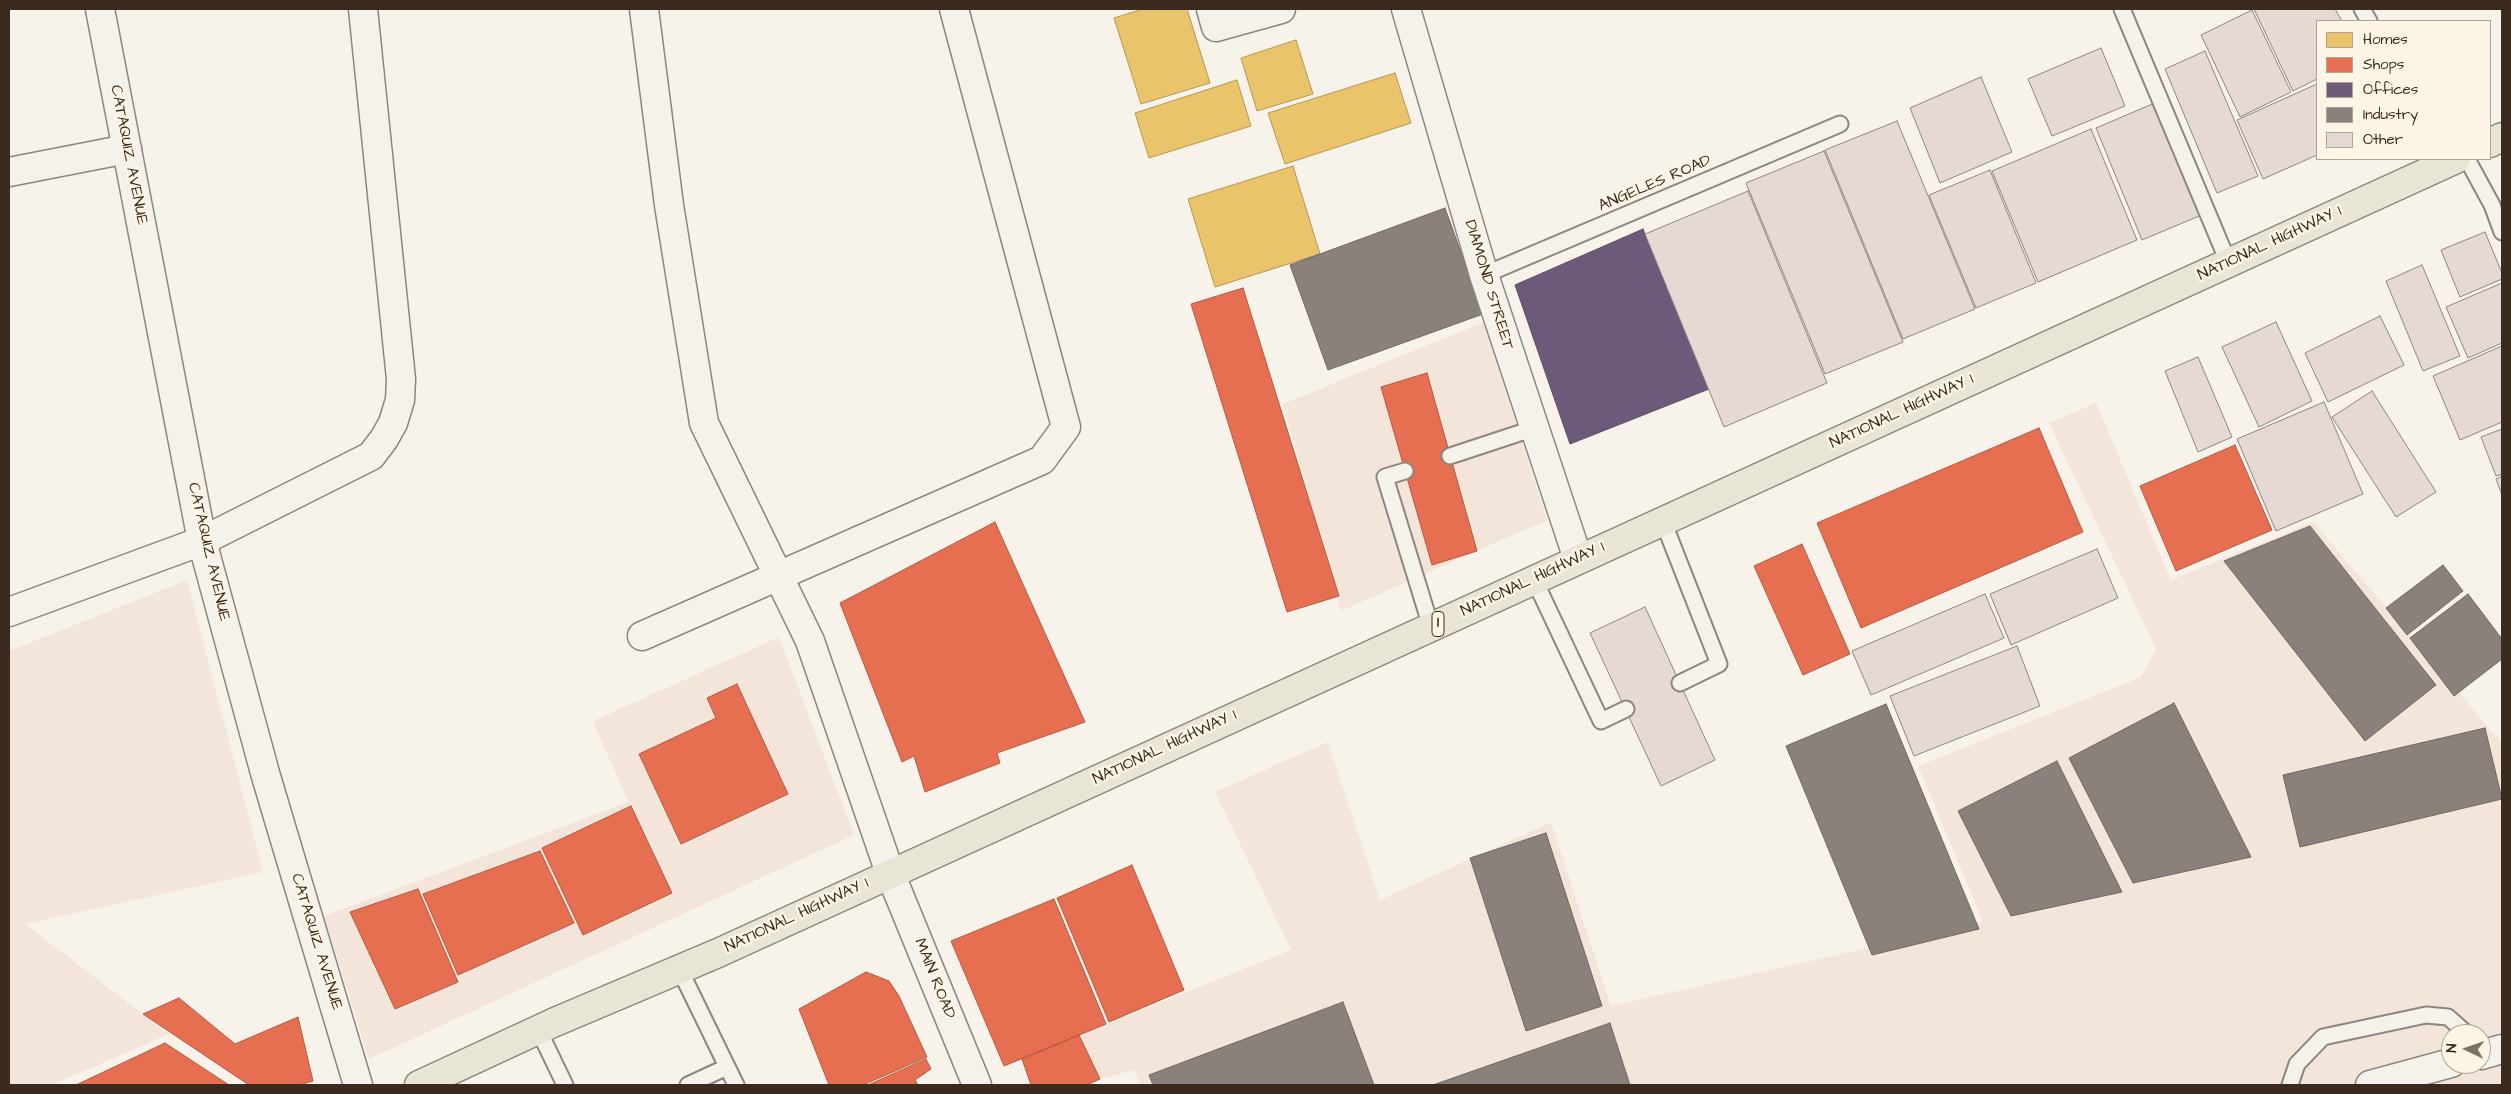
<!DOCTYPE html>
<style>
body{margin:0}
#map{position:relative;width:2511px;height:1094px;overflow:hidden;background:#f7f3ea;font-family:"Architects Daughter",sans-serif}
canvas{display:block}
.frame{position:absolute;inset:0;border:10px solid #3b2a1e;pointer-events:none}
.legend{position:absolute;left:2316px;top:20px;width:175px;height:140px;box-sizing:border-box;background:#fcf5e5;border:1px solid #afa495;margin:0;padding:6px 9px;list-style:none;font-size:15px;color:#3b2a1e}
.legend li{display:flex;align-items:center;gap:10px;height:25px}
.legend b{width:25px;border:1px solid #afa495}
.north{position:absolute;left:2441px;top:1024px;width:50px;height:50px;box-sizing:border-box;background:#fcf5e5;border:1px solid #afa495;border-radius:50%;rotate:273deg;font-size:14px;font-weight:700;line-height:20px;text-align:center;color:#3b2a1e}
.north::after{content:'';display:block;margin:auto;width:18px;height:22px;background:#7d7065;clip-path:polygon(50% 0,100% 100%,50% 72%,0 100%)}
</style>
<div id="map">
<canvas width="2511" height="1094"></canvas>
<div class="frame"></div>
<ul class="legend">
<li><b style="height:14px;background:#e9c46a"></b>Homes</li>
<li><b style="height:14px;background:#e76f51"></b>Shops</li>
<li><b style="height:14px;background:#6d597a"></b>Offices</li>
<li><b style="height:14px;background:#8a817c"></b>Industry</li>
<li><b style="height:14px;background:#e6d9d4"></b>Other</li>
</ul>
<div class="north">N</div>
</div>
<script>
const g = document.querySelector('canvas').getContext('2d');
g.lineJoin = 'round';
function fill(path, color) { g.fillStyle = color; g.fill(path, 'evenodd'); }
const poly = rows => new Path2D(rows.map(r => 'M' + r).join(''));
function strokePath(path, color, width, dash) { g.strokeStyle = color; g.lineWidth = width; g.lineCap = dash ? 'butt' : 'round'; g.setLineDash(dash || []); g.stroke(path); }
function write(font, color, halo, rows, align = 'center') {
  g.font = font + ' "Architects Daughter",sans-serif'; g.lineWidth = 5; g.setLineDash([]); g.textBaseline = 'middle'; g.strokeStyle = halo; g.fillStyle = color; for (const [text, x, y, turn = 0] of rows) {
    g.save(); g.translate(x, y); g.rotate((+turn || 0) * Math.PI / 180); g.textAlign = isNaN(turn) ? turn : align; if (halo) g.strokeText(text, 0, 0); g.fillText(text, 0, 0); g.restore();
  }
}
const built = poly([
 [1484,322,1547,520,1341,611,1283,404],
 [2096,403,2171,580,2313,522,2502,743,2502,1085,1140,1085,1135,1070,1100,1079,1079,1035,1291,950,1215,792,1328,742,1380,900,1551,822,1611,1006,1983,922,1918,766,2141,677,2156,649,2049,423],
 [2451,1034,2481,1034,2481,1064,2451,1064],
 [187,580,263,872,25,924,169,1034,52,1085,9,1085,9,651],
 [779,637,854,835,369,1059,324,916,628,802,593,721]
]);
const homes = poly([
 [1143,9,1187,9,1210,83,1141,104,1114,18,1143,9],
 [1296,40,1313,94,1257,111,1241,58,1296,40],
 [1395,73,1411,123,1285,164,1268,113,1395,73],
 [1237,80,1251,126,1149,158,1135,113,1237,80],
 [1293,166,1320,254,1215,287,1188,199,1293,166]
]);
const shops = poly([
 [1243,288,1339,596,1287,612,1191,304,1243,288],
 [1427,373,1477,551,1432,565,1381,387,1427,373],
 [2039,428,2083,532,1861,628,1817,523,2039,428],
 [2235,445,2272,530,2176,571,2140,486,2235,445],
 [995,522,1085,722,997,753,1000,763,925,792,914,756,902,762,840,603,995,522],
 [1802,544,1850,654,1803,675,1754,566,1802,544],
 [737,684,788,794,681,844,639,754,716,718,707,698,737,684],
 [631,806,672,893,583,935,542,848,631,806],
 [540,851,574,923,458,975,423,894,540,851],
 [1132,865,1184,990,1109,1022,1057,898,1132,865],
 [418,889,458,982,395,1009,350,912,418,889],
 [1054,899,1106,1024,1004,1066,951,941,1054,899],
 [866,972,889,981,899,996,927,1057,863,1085,829,1085,799,1009,866,972],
 [179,998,235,1044,298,1017,313,1081,299,1085,249,1085,143,1014,179,998],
 [1079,1035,1100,1079,1087,1085,1031,1085,1022,1059,1079,1035],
 [165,1043,229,1085,76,1085,165,1043],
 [926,1059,931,1069,915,1080,918,1085,868,1085,926,1059]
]);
const offices = poly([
 [1643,229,1709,389,1570,444,1515,285,1643,229]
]);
const industry = poly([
 [1445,208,1483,314,1328,370,1290,265,1445,208],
 [2310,526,2436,685,2365,741,2224,561,2310,526],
 [2443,565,2463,591,2407,635,2386,608,2443,565],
 [2468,594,2502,639,2502,659,2454,696,2410,638,2468,594],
 [2174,703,2251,857,2133,883,2069,758,2174,703],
 [1886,704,1979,929,1872,955,1786,746,1886,704],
 [2485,728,2502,799,2300,847,2283,775,2485,728],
 [2057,761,2122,892,2011,916,1958,811,2057,761],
 [1546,833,1602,1006,1526,1031,1470,858,1546,833],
 [1343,1002,1374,1085,1153,1085,1149,1075,1343,1002],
 [1610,1023,1630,1085,1433,1085,1610,1023]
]);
const building = poly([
 [2254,9,2335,9,2342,21,2317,21,2317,79,2293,91,2254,9],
 [2252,10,2291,92,2240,117,2201,35,2252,10],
 [2101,48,2125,106,2052,136,2028,79,2101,48],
 [2205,51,2258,176,2217,193,2165,69,2205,51],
 [1981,77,2012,152,1940,183,1910,108,1981,77],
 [2317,84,2317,155,2263,179,2237,120,2317,84],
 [2157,102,2204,214,2142,240,2096,128,2157,102],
 [1897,121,1975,309,1903,339,1825,150,1897,121],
 [2091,129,2137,240,2038,282,1992,171,2091,129],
 [1824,151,1903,342,1825,374,1746,183,1824,151],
 [1990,170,2036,283,1976,308,1929,195,1990,170],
 [1748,191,1827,383,1724,427,1645,234,1748,191],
 [2485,232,2502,273,2502,279,2460,297,2441,250,2485,232],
 [2422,265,2460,356,2423,371,2386,281,2422,265],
 [2502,283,2502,343,2468,358,2446,307,2502,283],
 [2380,316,2404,365,2328,402,2305,353,2380,316],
 [2276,322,2312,401,2259,427,2222,347,2276,322],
 [2502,346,2502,422,2460,440,2433,376,2502,346],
 [2198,357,2232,437,2198,452,2165,371,2198,357],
 [2372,391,2436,492,2396,517,2332,417,2372,391],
 [2324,402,2363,494,2276,531,2237,439,2324,402],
 [2502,429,2502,474,2496,476,2481,437,2502,429],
 [2502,476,2502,495,2496,479,2502,476],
 [2097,549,2118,598,2011,645,1990,594,2097,549],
 [1985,594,2004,638,1871,695,1852,651,1985,594],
 [1645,607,1715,760,1661,786,1590,633,1645,607],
 [2017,646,2040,706,1914,756,1890,696,2017,646]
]);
const service = poly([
 [2122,9,2229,264],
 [2362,9,2369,21],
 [2467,159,2492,205,2502,232],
 [1484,275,1840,124],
 [1450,456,1535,428],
 [1405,471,1385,477,1431,627],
 [1663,521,1719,664,1680,683],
 [1534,579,1601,721,1626,709],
 [679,968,736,1085],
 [539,1031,565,1085],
 [688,1085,727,1067],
 [2290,1085,2297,1064,2323,1037,2426,1015,2448,1017,2467,1034]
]);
const minor = poly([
 [644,9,669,205,704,423,810,641,890,873],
 [1211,9,1216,27,1281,9],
 [1406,9,1484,275,1578,559],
 [9,172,127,149],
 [9,612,202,541,371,456,384,439,393,423,400,400,401,379,363,9],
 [642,636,1042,460,1066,427,954,9],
 [2481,1055,2502,1049],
 [2370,1085,2451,1063]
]);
const tertiary = poly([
 [100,9,202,541,265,773,358,1085],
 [890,873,977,1085]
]);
const trunk = poly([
 [2490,143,2502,137],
 [419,1085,555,1022,718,953,2456,159]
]);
const shields = [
 [1438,624,12]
];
const shieldNames = [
 ["1",1438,624]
];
const streetNames = [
 ["CATAQUIZ AVENUE",128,155,79],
 ["ANGELES ROAD",1655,184,-23],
 ["NATIONAL HIGHWAY 1",2270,244,-25],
 ["DIAMOND STREET",1488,285,73],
 ["NATIONAL HIGHWAY 1",1902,412,-25],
 ["CATAQUIZ AVENUE",208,552,77],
 ["NATIONAL HIGHWAY 1",1533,580,-25],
 ["NATIONAL HIGHWAY 1",1165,748,-25],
 ["NATIONAL HIGHWAY 1",797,916,-25],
 ["CATAQUIZ AVENUE",316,942,73],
 ["MAIN ROAD",934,979,68]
];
fill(built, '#f3e5da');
fill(homes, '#e9c46a');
strokePath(homes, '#b59653', 1);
fill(shops, '#e76f51');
strokePath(shops, '#b35a42', 1);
fill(offices, '#6d597a');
strokePath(offices, '#5e4b5e', 1);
fill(industry, '#8a817c');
strokePath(industry, '#726760', 1);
fill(building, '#e6d9d4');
strokePath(building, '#8b867f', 1);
strokePath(service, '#8b867f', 19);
strokePath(minor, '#8b867f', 31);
strokePath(tertiary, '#8b867f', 31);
strokePath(trunk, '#8b867f', 31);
strokePath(service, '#f5f2ec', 15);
strokePath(minor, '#f5f2ec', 28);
strokePath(tertiary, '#f5f2ec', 28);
strokePath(trunk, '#e9e5d5', 28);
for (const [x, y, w] of shields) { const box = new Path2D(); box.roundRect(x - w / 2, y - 12.5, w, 25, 4); g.fillStyle = '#fcf5e5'; g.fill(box); strokePath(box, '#3b2a1e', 1); }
write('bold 15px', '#3b2a1e', null, shieldNames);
write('16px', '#3b2a1e', '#fcf5e5', streetNames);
</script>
